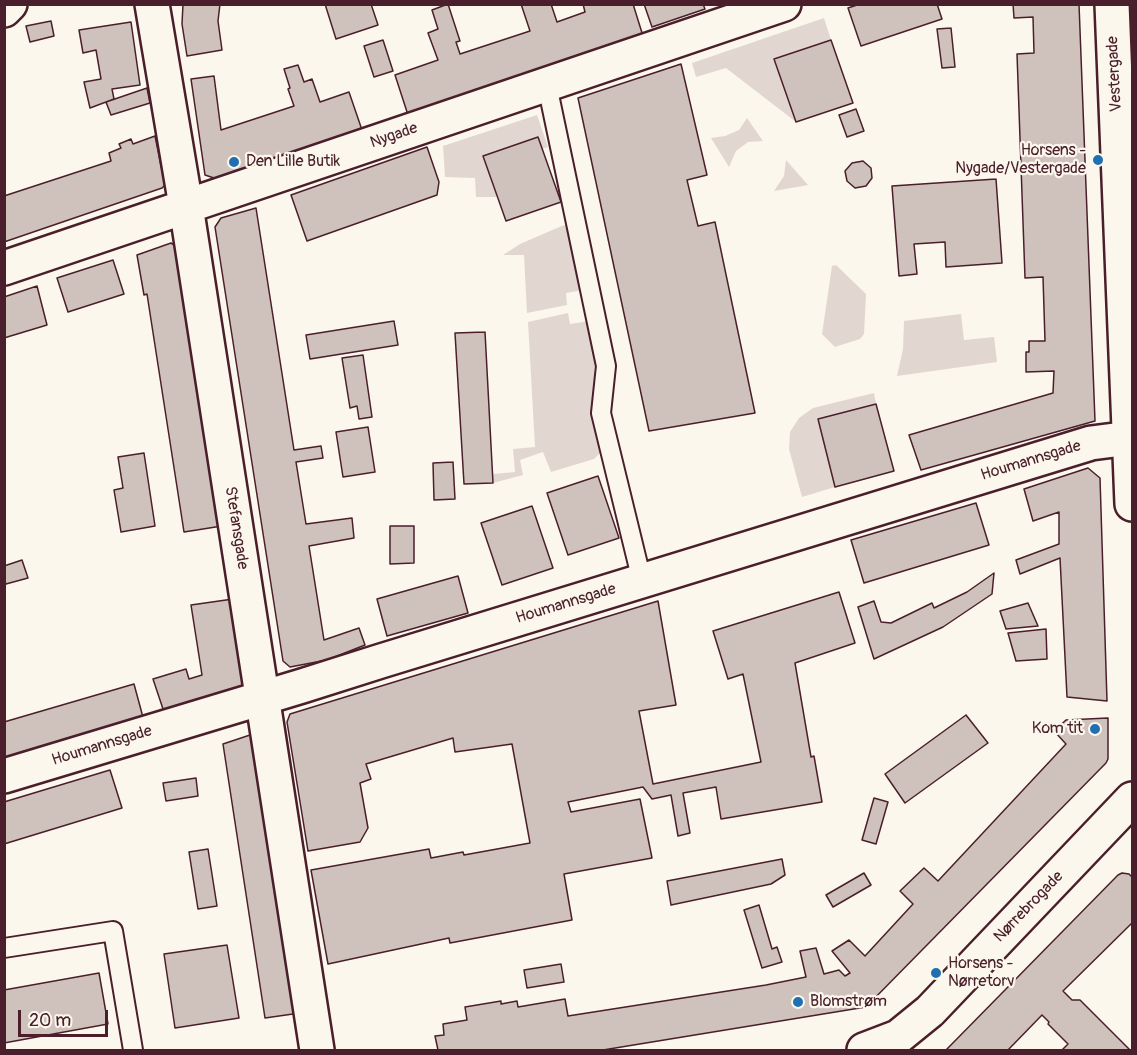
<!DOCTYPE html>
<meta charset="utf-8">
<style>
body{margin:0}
#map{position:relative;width:1137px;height:1055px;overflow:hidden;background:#fbf7ec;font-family:Pangolin,sans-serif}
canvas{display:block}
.frame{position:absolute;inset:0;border:6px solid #4a1f2b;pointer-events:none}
.scale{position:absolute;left:18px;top:1010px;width:90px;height:27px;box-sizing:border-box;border:3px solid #4a1f2b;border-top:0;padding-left:8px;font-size:18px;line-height:21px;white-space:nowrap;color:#4a1f2b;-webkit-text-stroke:4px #fbf7ec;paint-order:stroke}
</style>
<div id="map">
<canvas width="1137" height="1055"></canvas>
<div class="frame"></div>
<div class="scale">20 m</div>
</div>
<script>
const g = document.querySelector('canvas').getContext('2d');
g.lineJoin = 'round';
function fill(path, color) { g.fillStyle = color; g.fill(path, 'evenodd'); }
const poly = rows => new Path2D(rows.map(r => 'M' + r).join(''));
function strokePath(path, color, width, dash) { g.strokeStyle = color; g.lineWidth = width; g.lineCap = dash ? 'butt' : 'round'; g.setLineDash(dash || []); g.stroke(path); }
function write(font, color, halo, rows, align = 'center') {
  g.font = font + ' Pangolin,sans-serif'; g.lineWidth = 4.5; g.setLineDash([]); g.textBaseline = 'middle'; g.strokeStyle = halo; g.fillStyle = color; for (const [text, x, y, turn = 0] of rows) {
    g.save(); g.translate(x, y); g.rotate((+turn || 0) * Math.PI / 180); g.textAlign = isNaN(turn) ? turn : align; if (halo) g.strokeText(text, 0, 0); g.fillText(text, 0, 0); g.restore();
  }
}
const green = poly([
 [824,18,831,40,775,59,796,122,726,68,696,77,692,63],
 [537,115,548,147,542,149,538,137,484,156,497,197,476,197,475,178,445,177,443,146],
 [747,118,763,141,748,142,736,151,729,167,711,138,725,136,739,130],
 [786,160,808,185,774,191,784,176],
 [564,225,570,228,583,290,566,293,567,305,527,313,524,255,503,255,520,244],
 [836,265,866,294,864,334,860,339,835,347,822,334,832,266],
 [568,313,570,324,590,321,595,362,593,399,603,450,594,459,551,472,543,452,520,460,523,475,493,483,493,474,515,472,513,449,535,447,528,322],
 [961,314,964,340,994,337,997,362,897,376,903,349,904,321],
 [874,393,876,404,818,419,835,487,802,497,789,449,790,432,799,418,813,408]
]);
const building = poly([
 [183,4,220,4,218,21,222,50,187,56,182,24,183,4],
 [325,4,371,4,378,25,336,39,325,4],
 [448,4,460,41,456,42,460,54,530,31,521,4,551,4,557,22,585,12,583,4,633,4,643,36,408,115,395,75,438,60,428,33,438,29,432,10,448,4],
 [644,4,703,4,705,9,652,27,644,4],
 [860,4,937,4,942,19,861,46,848,8,860,4],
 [1013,4,1079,4,1095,421,921,470,909,435,1053,393,1054,371,1026,372,1026,352,1029,352,1029,341,1045,341,1043,277,1025,278,1017,54,1034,53,1033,17,1014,18,1013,4],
 [51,21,54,36,30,42,26,26,51,21],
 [131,22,140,85,112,89,114,99,90,108,84,82,101,79,96,50,83,53,79,30,131,22],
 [951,28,955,67,942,68,937,29,951,28],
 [383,40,393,71,374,77,364,46,383,40],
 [831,40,853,103,796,122,774,59,831,40],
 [681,64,707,175,687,180,698,226,715,222,755,413,649,431,578,98,681,64],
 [298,65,304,82,312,79,320,102,349,92,362,130,217,179,205,175,191,79,214,76,221,130,294,106,288,89,290,88,284,69,298,65],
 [147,88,150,103,111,115,106,102,147,88],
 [856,109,864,131,847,137,839,115,856,109],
 [155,136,165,185,162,188,4,242,4,196,111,161,109,153,121,148,119,144,131,139,133,144,155,136],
 [538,137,561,202,506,221,483,156,538,137],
 [427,147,439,182,437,195,307,241,291,195,427,147],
 [863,161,871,168,872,178,866,186,855,188,847,181,845,171,852,163,863,161],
 [996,179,1002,263,946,267,945,242,914,244,917,274,899,276,892,186,996,179],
 [256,208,294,450,321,446,323,458,296,462,306,524,352,518,354,538,309,546,324,640,359,628,365,645,327,660,290,667,283,661,215,227,221,218,256,208],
 [171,243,179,248,222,526,184,532,147,294,144,295,137,255,171,243],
 [113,260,124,294,68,312,57,278,113,260],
 [37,286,47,325,4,338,4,297,37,286],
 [394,321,398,345,310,359,306,335,394,321],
 [485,332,493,483,464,484,455,333,485,332],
 [363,355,372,417,359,419,357,406,350,408,342,358,363,355],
 [876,404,894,471,835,487,818,419,876,404],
 [368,427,375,472,343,477,336,432,368,427],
 [144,453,155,526,121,532,114,490,123,488,118,457,144,453],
 [453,462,455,499,434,500,433,463,453,462],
 [1088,468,1100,478,1107,701,1067,697,1060,558,1020,574,1016,560,1059,544,1059,512,1033,521,1024,489,1088,468],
 [598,476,619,538,568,555,547,493,598,476],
 [976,503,989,545,864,583,851,540,976,503],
 [532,506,553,568,502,585,481,523,532,506],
 [390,526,414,526,414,563,390,564,390,526],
 [22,560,28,578,6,584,4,579,4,566,22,560],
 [994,573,992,594,943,627,874,659,858,607,874,601,881,622,891,623,932,603,934,608,967,592,994,573],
 [458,576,468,613,387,636,377,599,458,576],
 [839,592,855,643,795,663,811,757,814,756,822,802,721,819,716,787,683,793,690,833,678,836,671,795,652,799,643,787,568,802,571,812,640,799,652,858,564,874,572,920,450,943,449,938,328,964,311,870,429,849,431,858,463,852,464,855,530,843,512,744,455,752,453,738,366,764,371,779,360,783,368,828,360,842,308,851,287,722,290,714,658,601,676,705,639,711,653,784,761,762,743,674,728,679,713,631,839,592],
 [233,599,247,685,164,712,153,679,186,669,189,679,202,675,191,605,233,599],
 [1028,603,1038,626,1006,629,1000,611,1028,603],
 [1046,629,1047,659,1016,661,1008,633,1046,629],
 [134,684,144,721,4,762,4,722,134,684],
 [966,715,988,743,905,803,885,774,966,715],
 [1108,718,1108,759,1106,763,866,1007,603,1050,438,1050,435,1036,444,1035,443,1024,467,1020,465,1007,501,1001,501,1004,517,1001,518,1007,565,999,568,1016,766,985,806,977,800,951,816,948,824,974,839,970,845,976,850,973,832,951,849,940,865,956,913,904,900,891,924,868,938,881,1066,744,1054,731,1066,720,1108,718],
 [250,735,259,738,300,1013,265,1018,223,744,250,735],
 [110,770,122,808,4,844,4,802,110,770],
 [196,778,198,796,166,801,163,783,196,778],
 [874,798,888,802,876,844,862,840,874,798],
 [208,849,217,906,198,909,189,852,208,849],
 [782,859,785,875,771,884,671,905,667,881,782,859],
 [864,873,871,885,833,907,826,895,864,873],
 [1122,873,1129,874,1132,877,1132,925,1132,923,1063,991,1072,1000,1080,1000,1130,1050,1062,1050,1068,1044,1048,1024,1049,1022,1042,1015,1008,1050,946,1050,1118,875,1122,873],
 [759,905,772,949,777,947,782,962,762,968,744,910,759,905],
 [227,945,239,1018,175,1028,164,954,227,945],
 [561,964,564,982,527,988,524,970,561,964],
 [99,973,108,1024,4,1043,4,990,99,973]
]);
const service = poly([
 [547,85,606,366,601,413,642,581],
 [4,948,113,931,133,1050]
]);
const minor = poly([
 [152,4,186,206,317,1050],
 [4,10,10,4],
 [4,268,784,4],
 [4,776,302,686,381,661,1091,443,1130,438]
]);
const tertiary = poly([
 [864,1050,898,1037,930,1011,1132,799]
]);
const secondary = poly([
 [1112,4,1132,504]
]);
const markers = [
 [1098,160,6,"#1f6fb2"],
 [234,162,6,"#1f6fb2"],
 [1095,729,6,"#1f6fb2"],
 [936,973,6,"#1f6fb2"],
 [798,1002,6,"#1f6fb2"]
];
const streetNames = [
 ["Vestergade",1115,74,-93],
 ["Nygade",394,136,-19],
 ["Houmannsgade",1031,461,-17],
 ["Stefansgade",236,528,81],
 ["Houmannsgade",566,604,-17],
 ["Houmannsgade",102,746,-17],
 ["Nørrebrogade",1029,907,-46]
];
const poiNames = [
 ["Horsens -",1086,151,"right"],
 ["Nygade/Vestergade",1086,169,"right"],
 ["Den Lille Butik",246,162],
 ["Kom tit",1083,729,"right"],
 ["Horsens -",948,964],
 ["Nørretorv",948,982],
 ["Blomstrøm",810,1002]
];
fill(green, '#e2d7d0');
fill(building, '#cfc2bc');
strokePath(building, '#4a1f2b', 1.5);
strokePath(service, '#4a1f2b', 22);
strokePath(minor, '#4a1f2b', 38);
strokePath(tertiary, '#4a1f2b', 38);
strokePath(secondary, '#4a1f2b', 38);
strokePath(service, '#fbf7ec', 18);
strokePath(minor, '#fbf7ec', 33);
strokePath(tertiary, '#fbf7ec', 33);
strokePath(secondary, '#fbf7ec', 33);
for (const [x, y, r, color] of markers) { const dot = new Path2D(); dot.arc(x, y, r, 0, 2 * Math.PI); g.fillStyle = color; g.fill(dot); strokePath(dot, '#fbf7ec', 2); }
write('16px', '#4a1f2b', '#fbf7ec', streetNames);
write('16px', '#4a1f2b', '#fbf7ec', poiNames, 'left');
</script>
